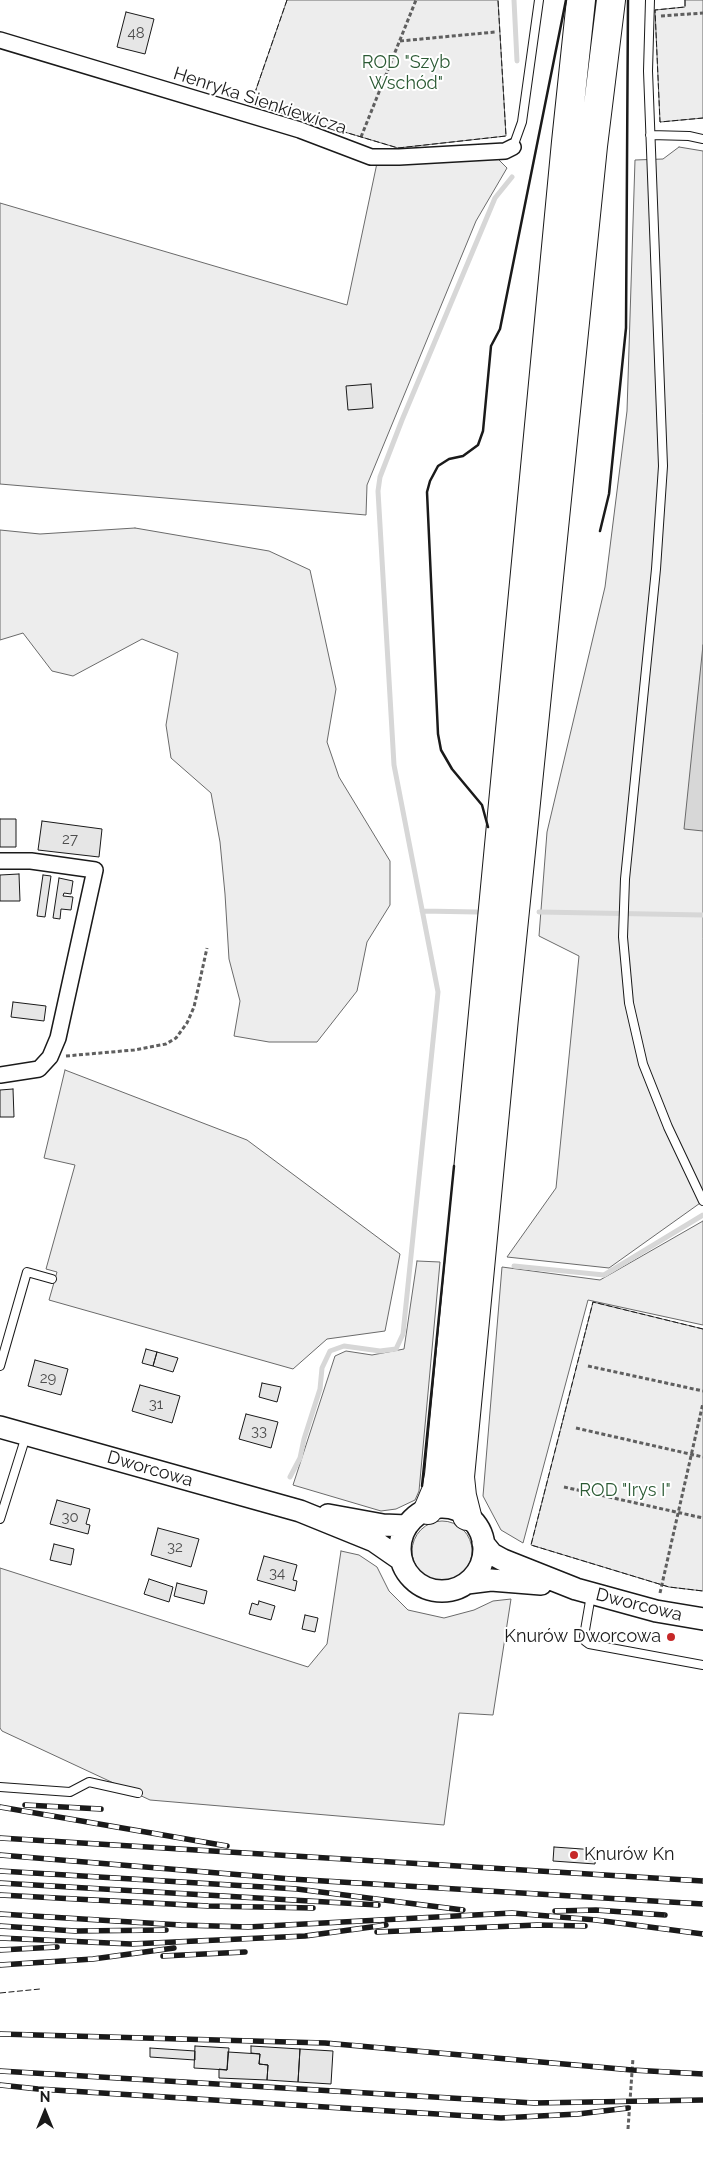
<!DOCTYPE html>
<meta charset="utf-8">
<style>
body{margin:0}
#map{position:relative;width:703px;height:2157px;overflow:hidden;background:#fff;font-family:Raleway,sans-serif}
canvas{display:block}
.north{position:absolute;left:20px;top:2087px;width:50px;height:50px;-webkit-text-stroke:4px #fff;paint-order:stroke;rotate:0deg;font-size:14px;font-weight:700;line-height:20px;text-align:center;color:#1a1a1a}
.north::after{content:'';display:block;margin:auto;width:18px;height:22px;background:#1a1a1a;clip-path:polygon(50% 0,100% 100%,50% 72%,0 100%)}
</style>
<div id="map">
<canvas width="703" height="2157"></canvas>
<div class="north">N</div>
</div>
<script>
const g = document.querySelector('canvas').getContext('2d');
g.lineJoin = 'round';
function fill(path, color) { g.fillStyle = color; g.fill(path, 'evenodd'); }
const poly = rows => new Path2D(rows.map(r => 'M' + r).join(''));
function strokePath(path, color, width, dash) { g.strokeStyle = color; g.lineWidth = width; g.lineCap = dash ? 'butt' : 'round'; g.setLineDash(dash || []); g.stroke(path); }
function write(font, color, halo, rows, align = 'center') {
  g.font = font + ' Raleway,sans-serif'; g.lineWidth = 4; g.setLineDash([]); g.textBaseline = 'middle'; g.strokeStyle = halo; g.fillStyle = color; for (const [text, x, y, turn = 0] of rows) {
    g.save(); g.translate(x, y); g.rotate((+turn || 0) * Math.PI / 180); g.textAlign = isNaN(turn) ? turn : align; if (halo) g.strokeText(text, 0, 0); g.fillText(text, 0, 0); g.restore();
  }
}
const built = poly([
 [287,0,498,0,506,136,398,148,251,104,287,0],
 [685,0,703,0,703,118,660,122,655,10,685,7,685,0],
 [679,147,703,151,703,1201,609,1268,507,1257,556,1188,579,956,539,936,547,832,605,587,627,411,635,160,663,159,679,147],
 [497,158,507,168,476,221,367,485,366,515,0,484,0,203,347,305,377,163,497,158],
 [135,528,269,551,310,570,336,689,327,742,339,777,390,861,390,905,367,942,357,991,317,1042,269,1042,234,1036,240,1001,229,959,225,894,220,842,211,793,171,758,166,725,178,653,142,639,73,676,52,671,23,633,0,640,0,530,40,534,135,528],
 [65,1070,247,1140,400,1254,385,1331,327,1339,293,1369,49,1300,57,1272,46,1269,75,1165,44,1158,65,1070],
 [703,1221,703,1325,588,1300,523,1543,501,1530,483,1496,502,1267,600,1280,703,1221],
 [417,1261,440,1262,419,1491,415,1500,396,1509,381,1511,293,1485,335,1356,346,1351,372,1355,404,1349,417,1261],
 [593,1302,703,1329,703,1591,669,1587,531,1545,593,1302],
 '412 1551a30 30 0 1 1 60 0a30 30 0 1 1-60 0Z',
 [341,1551,359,1555,377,1567,389,1591,408,1610,444,1618,474,1610,493,1601,511,1599,493,1715,459,1713,444,1825,150,1800,2,1731,0,1728,0,1568,308,1667,327,1644,341,1551]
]);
const water = poly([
 [703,645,703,831,684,829,703,645]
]);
const stream = poly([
 [514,0,517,61],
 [422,911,477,912],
 [539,912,703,915],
 [514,1266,604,1275,703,1215],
 [290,1477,300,1458,304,1439,320,1389,322,1368,330,1351,344,1346,380,1351,396,1349,403,1334,438,992,394,765,378,491,380,477,402,420,495,198,512,177]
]);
const building = poly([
 [126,12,154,19,145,54,117,47,126,12],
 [371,384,373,408,348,410,346,386,371,384],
 [0,819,16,819,16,847,0,847,0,819],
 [42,821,102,829,99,857,38,850,42,821],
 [19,874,20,901,0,901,0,875,19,874],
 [43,875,51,876,45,917,37,916,43,875],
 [59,878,73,881,71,894,64,893,63,896,73,897,71,910,61,909,60,919,53,918,59,878],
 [13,1002,46,1006,44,1021,11,1017,13,1002],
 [13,1089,14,1117,0,1117,0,1090,13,1089],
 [146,1349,157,1352,153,1366,142,1363,146,1349],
 [157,1352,178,1358,173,1372,153,1366,157,1352],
 [35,1360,68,1369,61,1395,28,1386,35,1360],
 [262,1383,281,1387,277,1402,259,1397,262,1383],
 [140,1385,180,1396,172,1423,132,1411,140,1385],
 [246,1414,278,1422,271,1448,239,1439,246,1414],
 [57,1500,90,1509,86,1524,90,1525,88,1534,50,1524,57,1500],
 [158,1528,199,1539,191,1567,151,1555,158,1528],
 [54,1544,74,1549,71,1565,50,1560,54,1544],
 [264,1556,297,1565,293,1580,297,1581,295,1591,257,1580,264,1556],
 [149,1579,173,1587,169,1602,144,1594,149,1579],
 [177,1583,207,1591,204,1604,174,1596,177,1583],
 [259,1601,275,1606,271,1620,249,1614,252,1603,258,1605,259,1601],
 [305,1615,318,1618,315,1632,302,1629,305,1615],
 [554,1847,596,1850,595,1864,553,1861,554,1847],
 [195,2046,229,2048,227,2070,194,2068,195,2046],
 [251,2046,300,2049,298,2082,267,2080,268,2065,259,2064,260,2054,251,2053,251,2046],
 [150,2048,195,2051,195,2060,150,2057,150,2048],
 [300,2049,333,2051,331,2084,298,2082,300,2049],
 [228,2052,260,2054,259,2064,268,2065,267,2080,219,2078,219,2069,227,2070,228,2052]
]);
const path = poly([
 [661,16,703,13],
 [400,41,495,32],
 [361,137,416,0],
 [66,1056,134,1050,166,1044,176,1038,187,1023,194,1007,207,948],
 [588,1366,703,1391],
 [576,1428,703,1457],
 [564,1487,703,1518],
 [660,1593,703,1403],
 [628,2129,633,2058]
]);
const service = poly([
 [650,0,648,71,663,466,656,569,625,879,623,937,629,1003,643,1064,668,1127,703,1201],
 [650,135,689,136,703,139],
 [513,147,522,122,539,0],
 [0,1366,27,1272,52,1279],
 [0,1519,26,1436],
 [591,1595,584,1636,585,1641,589,1644,703,1665],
 [0,1787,70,1792,89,1782,138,1793]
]);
const minor = poly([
 [0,40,300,130,371,157,399,157,505,151,513,147],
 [0,861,31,861,95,870,58,1038,50,1057,39,1069,0,1075]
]);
const secondary = poly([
 [0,1427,300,1511,374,1541,400,1559],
 '400 1549a42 42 0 1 1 84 0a42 42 0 1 1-84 0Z',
 [328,1515,383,1525,407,1526],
 [483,1543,492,1554,503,1560,576,1589,656,1611,703,1619],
 [467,1583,491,1580,541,1584]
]);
const motorway = poly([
 [428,1510,436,1491,439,1475,566,142,581,0],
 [467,1516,462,1496,460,1477,504,1018,593,146,611,0]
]);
const rail = poly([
 [25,1805,101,1809],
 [0,1807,227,1846],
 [0,1838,703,1881],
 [0,1855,291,1879,703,1904],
 [0,1871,297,1889,463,1910],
 [0,1883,378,1905],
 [0,1895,208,1906,313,1908],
 [555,1911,596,1910,665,1915],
 [0,1914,181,1925,248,1927,512,1913,596,1920,703,1934],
 [0,1926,75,1931,166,1930],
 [377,1932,537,1925,585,1926],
 [0,1938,131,1944,305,1936,386,1925],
 [0,1950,57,1947],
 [163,1956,245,1952],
 [0,1965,93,1959,174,1948],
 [0,2034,325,2043,632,2070,703,2074],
 [0,2071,534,2103,703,2100],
 [0,2085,38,2089,501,2118,578,2114,628,2108]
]);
const fence = poly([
 [287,0,251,104,398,148,506,136,498,0],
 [685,0,685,7,655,10,660,122,703,118],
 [703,1329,593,1302,531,1545,669,1587,703,1591],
 [0,1993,40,1989]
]);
const wall = poly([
 [600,531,609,494,626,328,628,0],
 [488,827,482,805,452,769,441,750,438,734,427,492,430,481,438,466,449,459,463,456,478,445,483,431,491,346,500,329,566,0],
 [422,1486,454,1166]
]);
const markers = [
 [671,1637,5,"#c62828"],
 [574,1855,5,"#c62828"]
];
const numberNames = [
 ["48",136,33],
 ["27",70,839],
 ["29",48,1378],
 ["31",156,1404],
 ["33",259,1431],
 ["30",70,1517],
 ["32",175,1547],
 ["34",277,1573]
];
const parkNames = [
 ["ROD \"Szyb",406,63],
 ["Wschód\"",406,84],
 ["ROD \"Irys I\"",625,1491]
];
const streetNames = [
 ["Henryka Sienkiewicza",260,101,18],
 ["Dworcowa",150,1469,16],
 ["Dworcowa",639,1605,14]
];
const poiNames = [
 ["Knurów Dworcowa",661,1637],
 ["Knurów Kn",584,1855,"left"]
];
fill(built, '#ededed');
strokePath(built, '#6a6a6a', 1);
fill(water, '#d7d7d7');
strokePath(water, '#6a6a6a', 1);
strokePath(stream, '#d7d7d7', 5);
fill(building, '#e6e6e6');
strokePath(building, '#1a1a1a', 1);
strokePath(service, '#1a1a1a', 10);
strokePath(minor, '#1a1a1a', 18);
strokePath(secondary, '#1a1a1a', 24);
strokePath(motorway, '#1a1a1a', 30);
strokePath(path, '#5f5f5f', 3, [4, 2.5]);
strokePath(service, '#fff', 8);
strokePath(minor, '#fff', 15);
strokePath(secondary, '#fff', 21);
strokePath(motorway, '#fff', 28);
strokePath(rail, '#1a1a1a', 5.5);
strokePath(rail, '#fff', 4, [11]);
strokePath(fence, '#1a1a1a', 1, [6, 2.5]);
strokePath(wall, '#1a1a1a', 2.5);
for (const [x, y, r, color] of markers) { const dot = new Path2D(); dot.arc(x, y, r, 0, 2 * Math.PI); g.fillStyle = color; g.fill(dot); strokePath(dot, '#fff', 2); }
write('15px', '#4d4d4d', null, numberNames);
write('18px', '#2b5a34', '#fff', parkNames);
write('18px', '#1a1a1a', '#fff', streetNames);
write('18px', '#1a1a1a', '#fff', poiNames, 'right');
</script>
